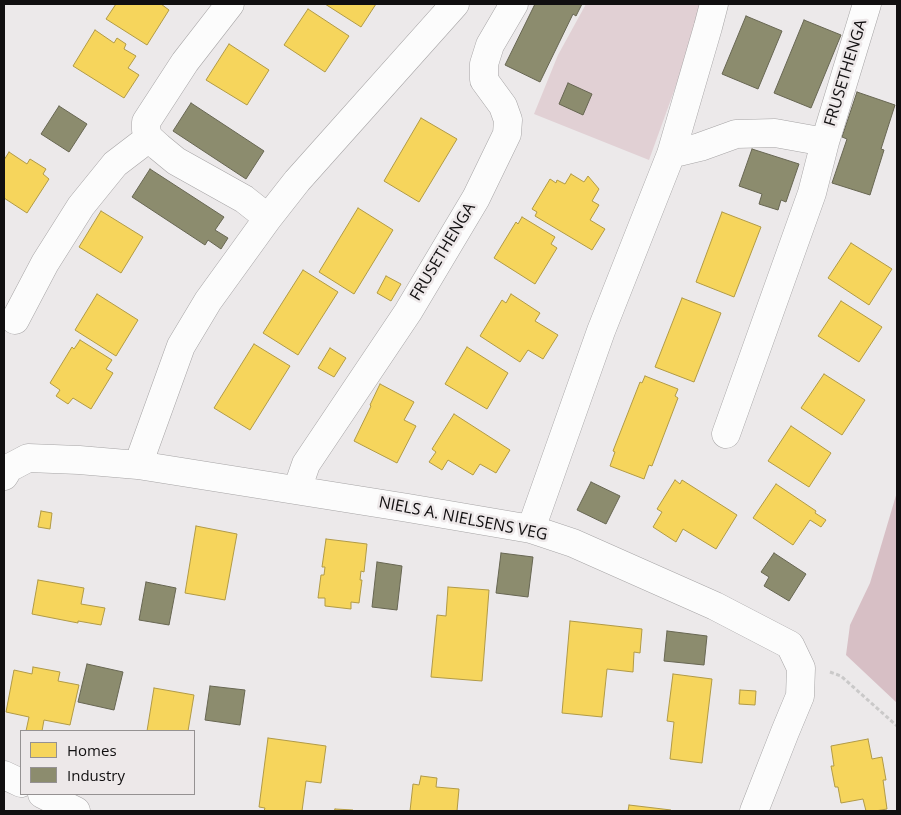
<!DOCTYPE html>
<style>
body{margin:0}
#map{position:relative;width:901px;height:815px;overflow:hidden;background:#ece9ea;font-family:"Open Sans",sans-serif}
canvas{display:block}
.frame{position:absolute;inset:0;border:5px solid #110f10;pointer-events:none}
.legend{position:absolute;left:20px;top:730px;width:175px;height:65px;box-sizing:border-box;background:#ede8e9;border:1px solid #959192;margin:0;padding:6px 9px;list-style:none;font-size:15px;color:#110f10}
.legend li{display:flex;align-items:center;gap:10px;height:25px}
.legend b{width:25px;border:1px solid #959192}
</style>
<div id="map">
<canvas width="901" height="815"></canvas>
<div class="frame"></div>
<ul class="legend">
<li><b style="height:14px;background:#f6d55c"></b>Homes</li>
<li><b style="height:14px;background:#8c8c6e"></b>Industry</li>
</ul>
</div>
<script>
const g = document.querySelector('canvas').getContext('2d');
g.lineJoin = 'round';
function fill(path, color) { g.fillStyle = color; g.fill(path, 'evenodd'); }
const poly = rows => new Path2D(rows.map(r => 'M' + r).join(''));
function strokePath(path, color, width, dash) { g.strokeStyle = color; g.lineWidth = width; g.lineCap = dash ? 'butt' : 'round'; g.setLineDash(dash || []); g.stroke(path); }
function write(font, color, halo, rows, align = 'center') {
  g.font = font + ' "Open Sans",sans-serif'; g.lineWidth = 5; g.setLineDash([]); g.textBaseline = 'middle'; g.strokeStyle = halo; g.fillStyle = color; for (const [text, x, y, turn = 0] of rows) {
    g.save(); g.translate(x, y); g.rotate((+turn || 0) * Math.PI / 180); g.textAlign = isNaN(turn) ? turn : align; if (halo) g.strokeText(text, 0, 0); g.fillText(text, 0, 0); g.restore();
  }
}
const green = poly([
 [586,4,703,4,678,80,649,160,534,114,558,55]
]);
const forest = poly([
 [897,492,897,703,846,655,850,625,870,583]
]);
const homes = poly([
 [116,4,161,4,169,10,147,45,106,19,116,4],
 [325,4,376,4,361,27,325,4],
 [308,9,349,36,325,72,284,45,308,9],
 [95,30,114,43,117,38,126,44,124,49,136,56,128,68,139,75,124,98,73,66,95,30],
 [229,44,269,70,247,105,206,80,229,44],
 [421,118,457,139,419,202,384,181,421,118],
 [9,152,27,164,30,159,46,169,43,174,49,179,27,213,4,198,4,160,9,152],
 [571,174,584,182,588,176,599,189,592,201,599,205,590,220,605,229,592,250,535,216,537,212,532,209,550,179,556,183,557,180,565,184,571,174],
 [358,208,393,230,354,294,319,272,358,208],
 [101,211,143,237,121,273,79,247,101,211],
 [722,212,761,227,734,297,696,282,722,212],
 [522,217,555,237,551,244,557,248,535,284,494,258,516,222,518,224,522,217],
 [851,243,892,269,869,305,828,278,851,243],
 [303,270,338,292,298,355,263,333,303,270],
 [386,276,401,284,391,301,377,293,386,276],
 [97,294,138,320,116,356,75,330,97,294],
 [511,294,540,313,535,321,558,335,543,359,528,350,520,362,480,336,502,300,506,303,511,294],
 [682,298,721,313,694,382,655,367,682,298],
 [841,301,882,327,859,362,818,336,841,301],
 [80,340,112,360,106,369,113,373,91,409,73,398,68,404,56,396,60,390,50,383,72,347,74,349,80,340],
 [254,344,290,366,250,430,214,408,254,344],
 [467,347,508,373,487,409,445,384,467,347],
 [330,348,346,358,334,377,318,368,330,348],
 [824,374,865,400,842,435,801,408,824,374],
 [645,376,678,389,675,396,678,398,652,466,649,465,644,479,610,466,615,452,613,451,640,382,642,383,645,376],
 [380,384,414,402,404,420,416,426,397,463,354,441,371,406,370,405,380,384],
 [454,414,510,450,496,473,480,464,473,475,448,460,442,470,429,462,436,452,432,449,454,414],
 [791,426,831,453,809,487,768,461,791,426],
 [675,480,680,484,682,480,737,515,716,549,683,529,676,542,653,527,662,512,657,509,675,480],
 [776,484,816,511,815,513,826,520,821,527,810,520,793,545,753,518,776,484],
 [41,511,52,513,50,529,38,527,41,511],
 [196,526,237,534,225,600,185,593,196,526],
 [326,539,367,544,364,572,361,571,360,580,362,580,359,603,351,602,351,609,325,606,325,598,318,598,321,575,324,575,325,567,322,567,326,539],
 [38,580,84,588,81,604,105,608,101,625,78,621,78,623,32,614,38,580],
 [448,587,489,590,482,681,431,677,437,615,446,616,448,587],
 [570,621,642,629,640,653,634,652,633,672,607,669,602,717,562,713,570,621],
 [33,667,60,672,58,681,79,685,70,725,44,720,42,731,26,731,29,717,6,712,14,670,32,674,33,667],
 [673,674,712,679,702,763,670,759,674,722,667,721,673,674],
 [154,688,194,695,188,731,147,731,154,688],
 [740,690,756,691,755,705,739,704,740,690],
 [268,738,326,746,321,783,306,781,302,811,264,811,265,808,259,807,268,738],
 [868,739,872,759,882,757,886,780,883,780,887,809,875,811,866,811,863,799,841,803,838,787,835,787,831,766,834,766,831,746,868,739],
 [421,776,437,778,436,787,459,789,457,811,410,811,413,784,419,785,421,776],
 [629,805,671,810,671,811,628,811,629,805],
 [335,809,353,810,353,811,334,811,335,809]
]);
const industry = poly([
 [535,4,582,4,576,16,573,14,540,82,505,65,535,4],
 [746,16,782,31,758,89,722,74,746,16],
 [804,20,841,35,811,108,774,93,804,20],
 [568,83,592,94,583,115,559,104,568,83],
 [857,92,895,105,881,149,884,150,870,195,832,183,847,139,842,137,857,92],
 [191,103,264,151,246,179,173,131,191,103],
 [59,106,87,124,69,152,41,134,59,106],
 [752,149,799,164,786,202,781,200,778,210,759,204,762,194,739,186,752,149],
 [150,169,224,217,215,230,228,238,221,249,208,240,205,245,132,197,150,169],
 [591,482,620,496,606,524,577,510,591,482],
 [501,553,533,557,528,597,496,593,501,553],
 [774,553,806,574,789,601,764,586,769,577,761,572,774,553],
 [377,562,402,566,397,610,372,607,377,562],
 [146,582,176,588,169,625,139,620,146,582],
 [667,631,707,636,704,665,664,661,667,631],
 [87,664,123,672,114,710,78,702,87,664],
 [210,686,245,690,240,725,205,720,210,686]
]);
const path = poly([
 [830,672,841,676,897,726]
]);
const minor = poly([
 [230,4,185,62,146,122,146,130,149,138,159,147,176,161,244,199,268,218],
 [825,142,867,4],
 [671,154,700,147,736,134,775,133,825,142,812,193,726,434],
 [15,320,45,263,81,206,115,164,149,138],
 [138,465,181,346,208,301,268,218,297,181,455,4],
 [4,476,9,468,28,458,79,460,138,465,408,508,531,529,573,543,715,606,790,645,801,668,800,696,785,732,754,811],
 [297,490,306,464,408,312,476,198,507,134,508,120,503,106,484,80,484,64,490,45,514,4],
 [531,529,601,331,671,154,708,27,714,4],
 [4,775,21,783],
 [42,794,76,811]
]);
const streetNames = [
 ["FRUSETHENGA",846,73,-73],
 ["FRUSETHENGA",443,252,-59],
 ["NIELS A. NIELSENS VEG",463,519,11]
];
fill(green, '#e1d0d4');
fill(forest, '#d7bfc5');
fill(homes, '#f6d55c');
strokePath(homes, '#b19a45', 1);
fill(industry, '#8c8c6e');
strokePath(industry, '#676652', 1);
strokePath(minor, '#a6a4a5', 29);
strokePath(path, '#cac9c9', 3, [4, 2.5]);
strokePath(minor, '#fcfcfc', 28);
write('16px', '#110f10', '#ede8e9', streetNames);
</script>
